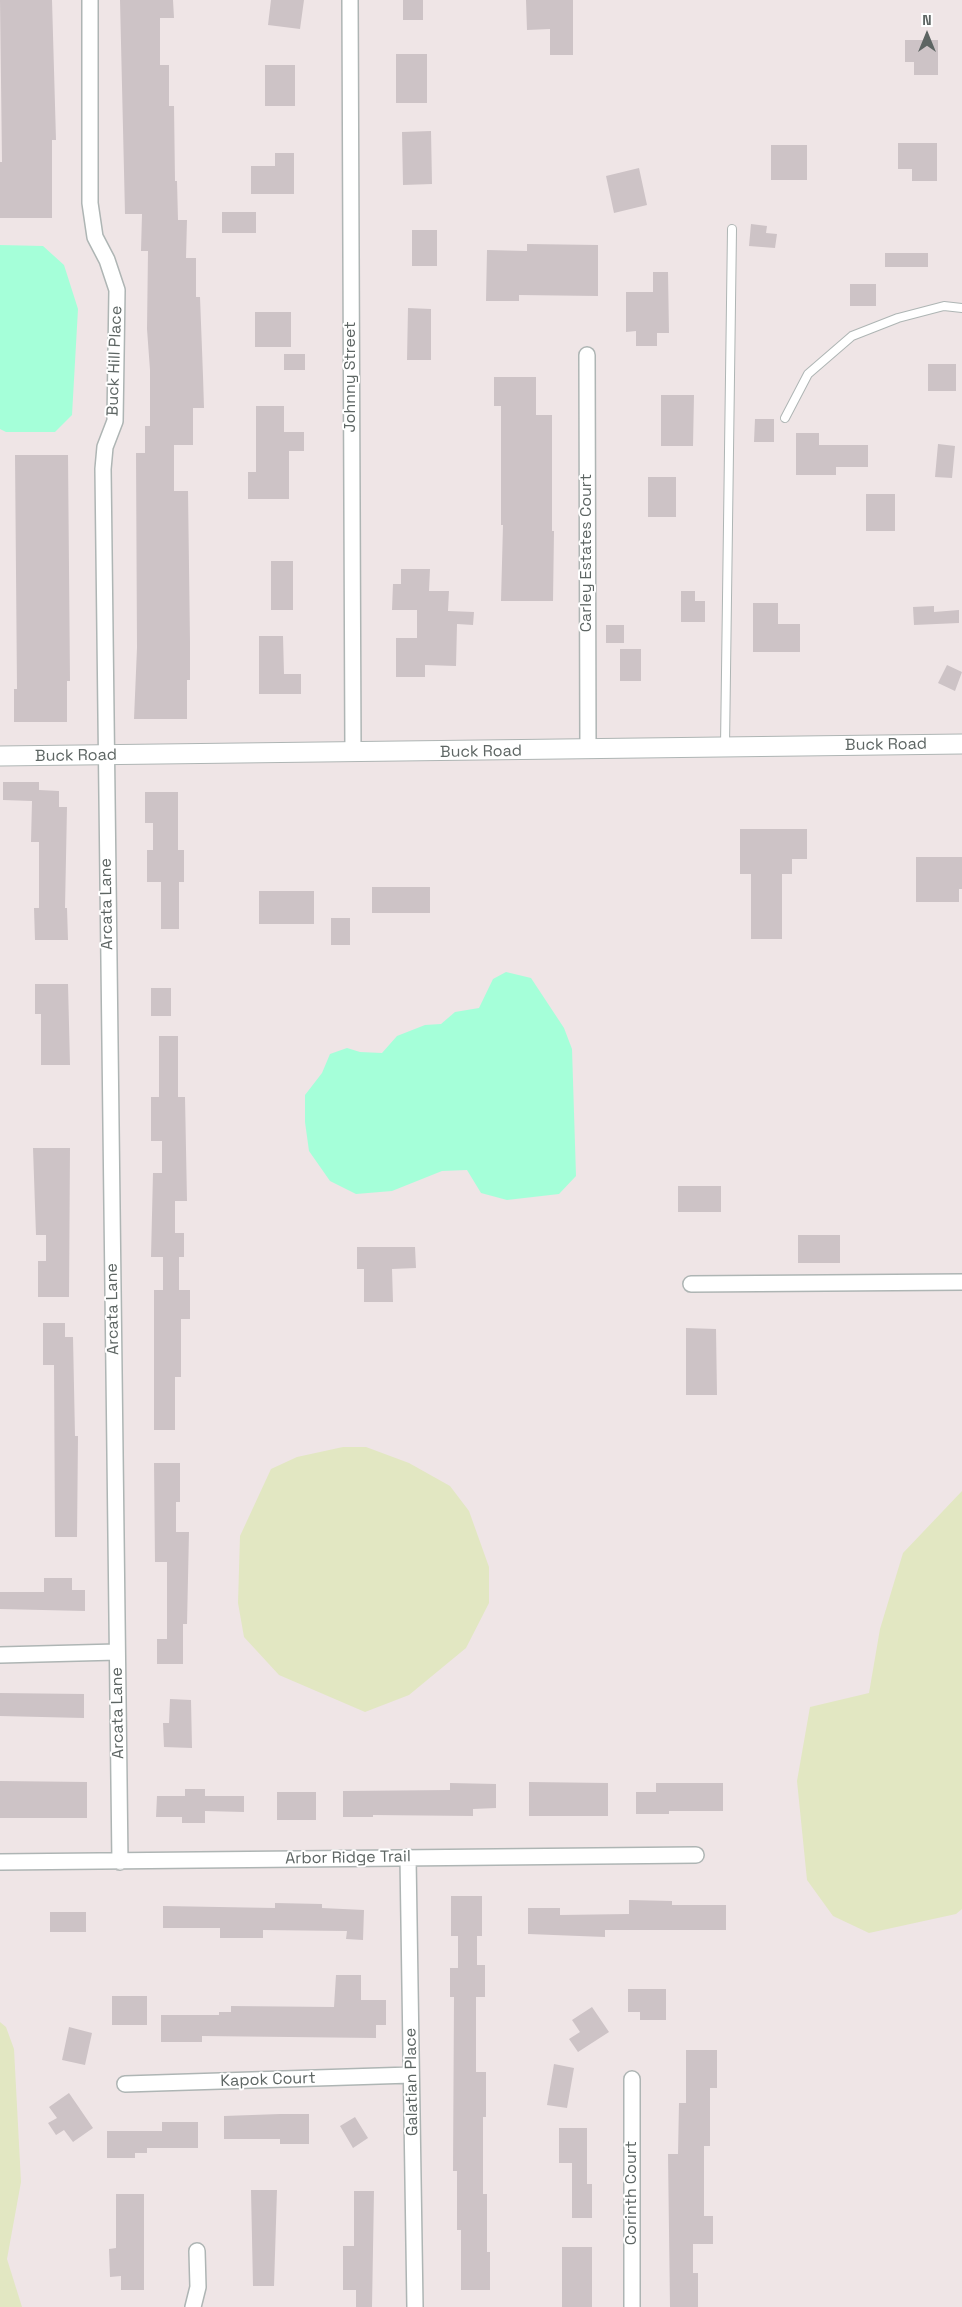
<!DOCTYPE html>
<style>
body{margin:0}
#map{position:relative;width:962px;height:2307px;overflow:hidden;background:#efe5e6;font-family:"Space Grotesk",sans-serif}
canvas{display:block}
.north{position:absolute;left:902px;top:10px;width:50px;height:50px;-webkit-text-stroke:4px #fff;paint-order:stroke;rotate:0deg;font-size:14px;font-weight:700;line-height:20px;text-align:center;color:#5d6563}
.north::after{content:'';display:block;margin:auto;width:18px;height:22px;background:#5d6563;clip-path:polygon(50% 0,100% 100%,50% 72%,0 100%)}
</style>
<div id="map">
<canvas width="962" height="2307"></canvas>
<div class="north">N</div>
</div>
<script>
const g = document.querySelector('canvas').getContext('2d');
g.lineJoin = 'round';
function fill(path, color) { g.fillStyle = color; g.fill(path, 'evenodd'); }
const poly = rows => new Path2D(rows.map(r => 'M' + r).join(''));
function strokePath(path, color, width, dash) { g.strokeStyle = color; g.lineWidth = width; g.lineCap = dash ? 'butt' : 'round'; g.setLineDash(dash || []); g.stroke(path); }
function write(font, color, halo, rows, align = 'center') {
  g.font = font + ' "Space Grotesk",sans-serif'; g.lineWidth = 4; g.setLineDash([]); g.textBaseline = 'middle'; g.strokeStyle = halo; g.fillStyle = color; for (const [text, x, y, turn = 0] of rows) {
    g.save(); g.translate(x, y); g.rotate((+turn || 0) * Math.PI / 180); g.textAlign = isNaN(turn) ? turn : align; if (halo) g.strokeText(text, 0, 0); g.fillText(text, 0, 0); g.restore();
  }
}
const green = poly([
 [343,1447,366,1447,409,1463,450,1486,469,1511,489,1567,489,1603,466,1648,409,1695,365,1712,279,1675,244,1637,238,1603,240,1536,271,1469,297,1457],
 [962,1491,962,1909,956,1914,869,1933,833,1916,807,1880,797,1781,810,1707,869,1693,880,1629,903,1553],
 [0,2022,6,2027,14,2049,21,2182,7,2259,22,2307,0,2307]
]);
const water = poly([
 [0,245,43,246,64,265,78,309,72,415,55,432,6,432,0,429],
 [506,972,531,978,564,1028,572,1049,576,1176,559,1194,507,1200,481,1193,467,1170,442,1171,392,1191,356,1194,330,1181,309,1151,305,1122,305,1095,322,1073,330,1054,347,1048,360,1052,382,1053,397,1036,425,1025,441,1024,455,1012,479,1008,493,979]
]);
const building = poly([
 [0,0,52,0,56,140,52,140,52,218,0,218,0,162,2,162],
 [120,0,173,0,174,18,160,18,160,65,169,65,169,106,174,106,175,181,177,181,178,220,187,220,186,258,196,258,196,297,200,297,203,376,204,408,193,408,193,445,174,445,174,491,188,491,190,642,190,680,187,680,187,719,134,719,137,648,136,453,145,453,145,426,150,426,150,370,147,329,148,251,141,251,142,214,125,214],
 [271,0,304,0,300,29,268,25],
 [403,0,423,0,423,20,403,20],
 [526,0,573,0,573,55,550,55,550,29,527,30],
 [905,40,938,40,938,75,914,75,914,62,905,62],
 [396,54,427,54,427,103,396,103],
 [265,65,295,65,295,106,265,106],
 [431,131,432,184,403,185,402,132],
 [898,143,937,143,937,181,912,181,912,169,898,169],
 [771,145,807,145,807,180,771,180],
 [275,153,294,153,294,194,251,194,251,166,275,166],
 [639,168,647,205,614,213,606,176],
 [222,212,256,212,256,233,222,233],
 [751,224,767,226,766,233,777,234,775,248,749,246],
 [412,230,437,230,437,266,412,266],
 [527,244,598,245,598,296,519,295,519,301,486,301,487,250,527,251],
 [885,253,928,253,928,267,885,267],
 [653,272,668,272,669,333,657,333,657,346,636,346,636,331,626,332,626,292,653,292],
 [850,284,876,284,876,306,850,306],
 [408,308,431,309,431,360,407,360],
 [255,312,291,312,291,347,255,347],
 [284,354,305,354,305,370,284,370],
 [928,364,956,364,956,391,928,391],
 [494,377,536,377,536,415,552,415,552,531,554,531,553,601,501,601,503,525,501,525,501,406,494,406],
 [661,395,694,395,693,446,661,446],
 [256,406,284,406,284,432,304,432,304,451,289,451,289,499,248,499,248,472,256,472],
 [755,419,774,419,774,442,754,442],
 [796,433,819,433,819,445,868,445,868,467,836,467,836,475,796,475],
 [938,444,955,446,952,478,935,477],
 [15,455,68,455,70,681,67,681,67,722,14,722,14,689,17,689],
 [648,477,676,477,676,517,648,517],
 [866,494,895,494,895,531,866,531],
 [271,561,293,561,293,610,271,610],
 [401,569,430,569,429,591,449,591,448,611,474,612,473,625,457,624,456,666,425,665,425,677,396,677,396,638,417,638,417,610,392,610,393,584,401,584],
 [681,591,695,591,695,601,705,601,705,622,681,622],
 [753,603,778,603,778,624,800,624,800,652,753,652],
 [934,606,934,612,959,610,959,623,914,625,913,607],
 [606,625,624,625,624,643,606,643],
 [259,636,283,636,284,674,301,674,301,694,259,694],
 [620,649,641,649,641,681,620,681],
 [947,665,962,672,955,691,938,683],
 [3,782,39,782,39,790,59,791,59,807,67,807,65,908,67,908,68,940,35,940,34,908,39,908,39,842,31,842,32,801,3,800],
 [145,792,178,792,178,850,184,850,184,882,179,882,179,929,161,929,161,882,147,882,147,850,153,850,153,823,145,823],
 [740,829,807,829,807,859,792,859,792,874,782,874,782,939,751,939,751,874,740,874],
 [916,857,962,857,962,889,959,889,959,902,916,902],
 [372,887,430,887,430,913,372,913],
 [259,891,314,891,314,924,259,924],
 [331,918,350,918,350,945,331,945],
 [35,984,68,984,70,1065,41,1065,41,1014,35,1014],
 [151,988,171,988,171,1016,151,1016],
 [159,1036,178,1036,178,1097,185,1097,187,1201,175,1201,175,1233,184,1233,184,1257,179,1257,179,1290,190,1290,190,1319,181,1319,181,1377,175,1377,175,1430,154,1430,154,1290,163,1290,163,1257,151,1257,153,1173,162,1173,162,1141,151,1141,151,1097,159,1097],
 [33,1148,70,1148,69,1297,38,1297,38,1261,46,1261,46,1235,36,1235],
 [678,1186,721,1186,721,1212,678,1212],
 [798,1235,840,1235,840,1263,798,1263],
 [357,1247,415,1247,416,1268,392,1269,393,1302,364,1302,364,1269,357,1269],
 [43,1323,65,1323,65,1337,73,1337,75,1436,78,1436,77,1537,55,1537,54,1365,43,1365],
 [686,1328,716,1329,717,1395,686,1395],
 [154,1463,180,1463,180,1502,176,1502,176,1532,189,1532,187,1624,183,1624,183,1664,157,1664,157,1639,167,1639,167,1562,155,1562],
 [44,1578,72,1578,72,1590,85,1590,85,1611,0,1609,0,1592,44,1592],
 [0,1693,84,1694,84,1718,0,1716],
 [170,1699,191,1700,192,1748,164,1747,163,1723,169,1723],
 [0,1781,87,1782,87,1818,0,1818],
 [529,1782,608,1783,608,1816,529,1816],
 [450,1783,496,1784,496,1808,473,1809,473,1816,373,1815,373,1817,343,1817,343,1791,450,1790],
 [656,1783,723,1783,723,1811,669,1811,669,1814,636,1814,636,1792,656,1792],
 [185,1789,205,1789,205,1796,244,1796,244,1812,205,1811,205,1823,182,1823,182,1817,156,1817,157,1796,185,1796],
 [277,1792,316,1792,316,1820,277,1820],
 [451,1896,482,1896,482,1936,477,1936,477,1965,485,1965,485,1997,476,1997,476,2072,486,2072,486,2117,483,2117,483,2194,487,2194,487,2252,490,2252,490,2290,461,2290,461,2230,457,2230,457,2171,453,2171,454,1997,450,1997,450,1968,458,1968,458,1936,451,1936],
 [629,1900,672,1901,672,1905,726,1905,726,1930,605,1930,605,1937,528,1934,528,1908,560,1908,560,1915,629,1914],
 [275,1903,322,1904,322,1908,364,1910,363,1940,346,1939,347,1931,263,1930,263,1938,220,1938,220,1928,163,1928,163,1906,275,1908],
 [50,1912,86,1912,86,1932,50,1932],
 [336,1975,361,1975,361,2000,386,2000,386,2025,376,2025,376,2038,202,2036,202,2042,161,2042,161,2015,219,2015,219,2012,231,2012,231,2006,334,2007],
 [628,1989,666,1989,666,2020,640,2020,640,2012,628,2012],
 [112,1996,147,1996,147,2025,112,2025],
 [592,2007,609,2032,578,2052,569,2039,580,2032,572,2020],
 [69,2027,92,2033,85,2065,62,2060],
 [686,2050,717,2050,717,2088,710,2088,710,2146,704,2146,704,2216,713,2216,713,2244,693,2244,693,2273,698,2273,698,2307,670,2307,668,2154,678,2154,679,2103,686,2103],
 [554,2064,574,2068,567,2108,547,2105],
 [69,2093,93,2128,73,2142,64,2130,56,2135,48,2123,57,2118,49,2107],
 [280,2114,309,2114,309,2144,280,2144,280,2139,224,2139,224,2116],
 [355,2117,368,2138,353,2148,340,2126],
 [162,2122,198,2122,198,2148,147,2148,147,2153,135,2153,135,2158,107,2158,107,2131,162,2131],
 [559,2128,587,2128,587,2184,592,2184,592,2218,572,2218,572,2163,559,2163],
 [251,2190,277,2190,274,2286,253,2286],
 [354,2191,374,2191,372,2307,356,2307,356,2290,343,2290,343,2246,354,2246],
 [116,2194,144,2194,144,2290,121,2290,121,2276,110,2277,109,2249,116,2248],
 [562,2247,592,2247,592,2307,562,2307]
]);
const service = poly([
 [785,418,808,374,852,336,898,318,944,306,962,308],
 [725,746,732,229]
]);
const minor = poly([
 [90,0,90,203,95,237,107,260,117,290,115,421,105,447,103,469,120,1862],
 [350,0,353,753],
 [587,355,588,750],
 [691,1284,962,1282],
 [0,1655,117,1652],
 [408,1857,415,2307],
 [0,1862,696,1855],
 [632,2079,632,2307],
 [125,2084,411,2075],
 [193,2307,198,2287,197,2251]
]);
const tertiary = poly([
 [0,756,962,744]
]);
const streetNames = [
 ["Buck Hill Place",115,361,-88],
 ["Johnny Street",351,377,-90],
 ["Carley Estates Court",587,553,-90],
 ["Buck Road",886,745,-1],
 ["Buck Road",481,752,-1],
 ["Buck Road",76,756,-1],
 ["Arcata Lane",107,904,-91],
 ["Arcata Lane",113,1309,-91],
 ["Arcata Lane",118,1713,-91],
 ["Arbor Ridge Trail",348,1858,-1],
 ["Kapok Court",268,2080,-2],
 ["Galatian Place",412,2082,-91],
 ["Corinth Court",632,2193,-90]
];
fill(green, '#e2e7c2');
fill(water, '#a5ffd9');
fill(building, '#cdc3c6');
strokePath(service, '#aeb5b4', 10);
strokePath(minor, '#aeb5b4', 18);
strokePath(tertiary, '#aeb5b4', 21);
strokePath(service, '#fff', 8);
strokePath(minor, '#fff', 15);
strokePath(tertiary, '#fff', 19);
write('16px', '#5d6563', '#fff', streetNames);
</script>
